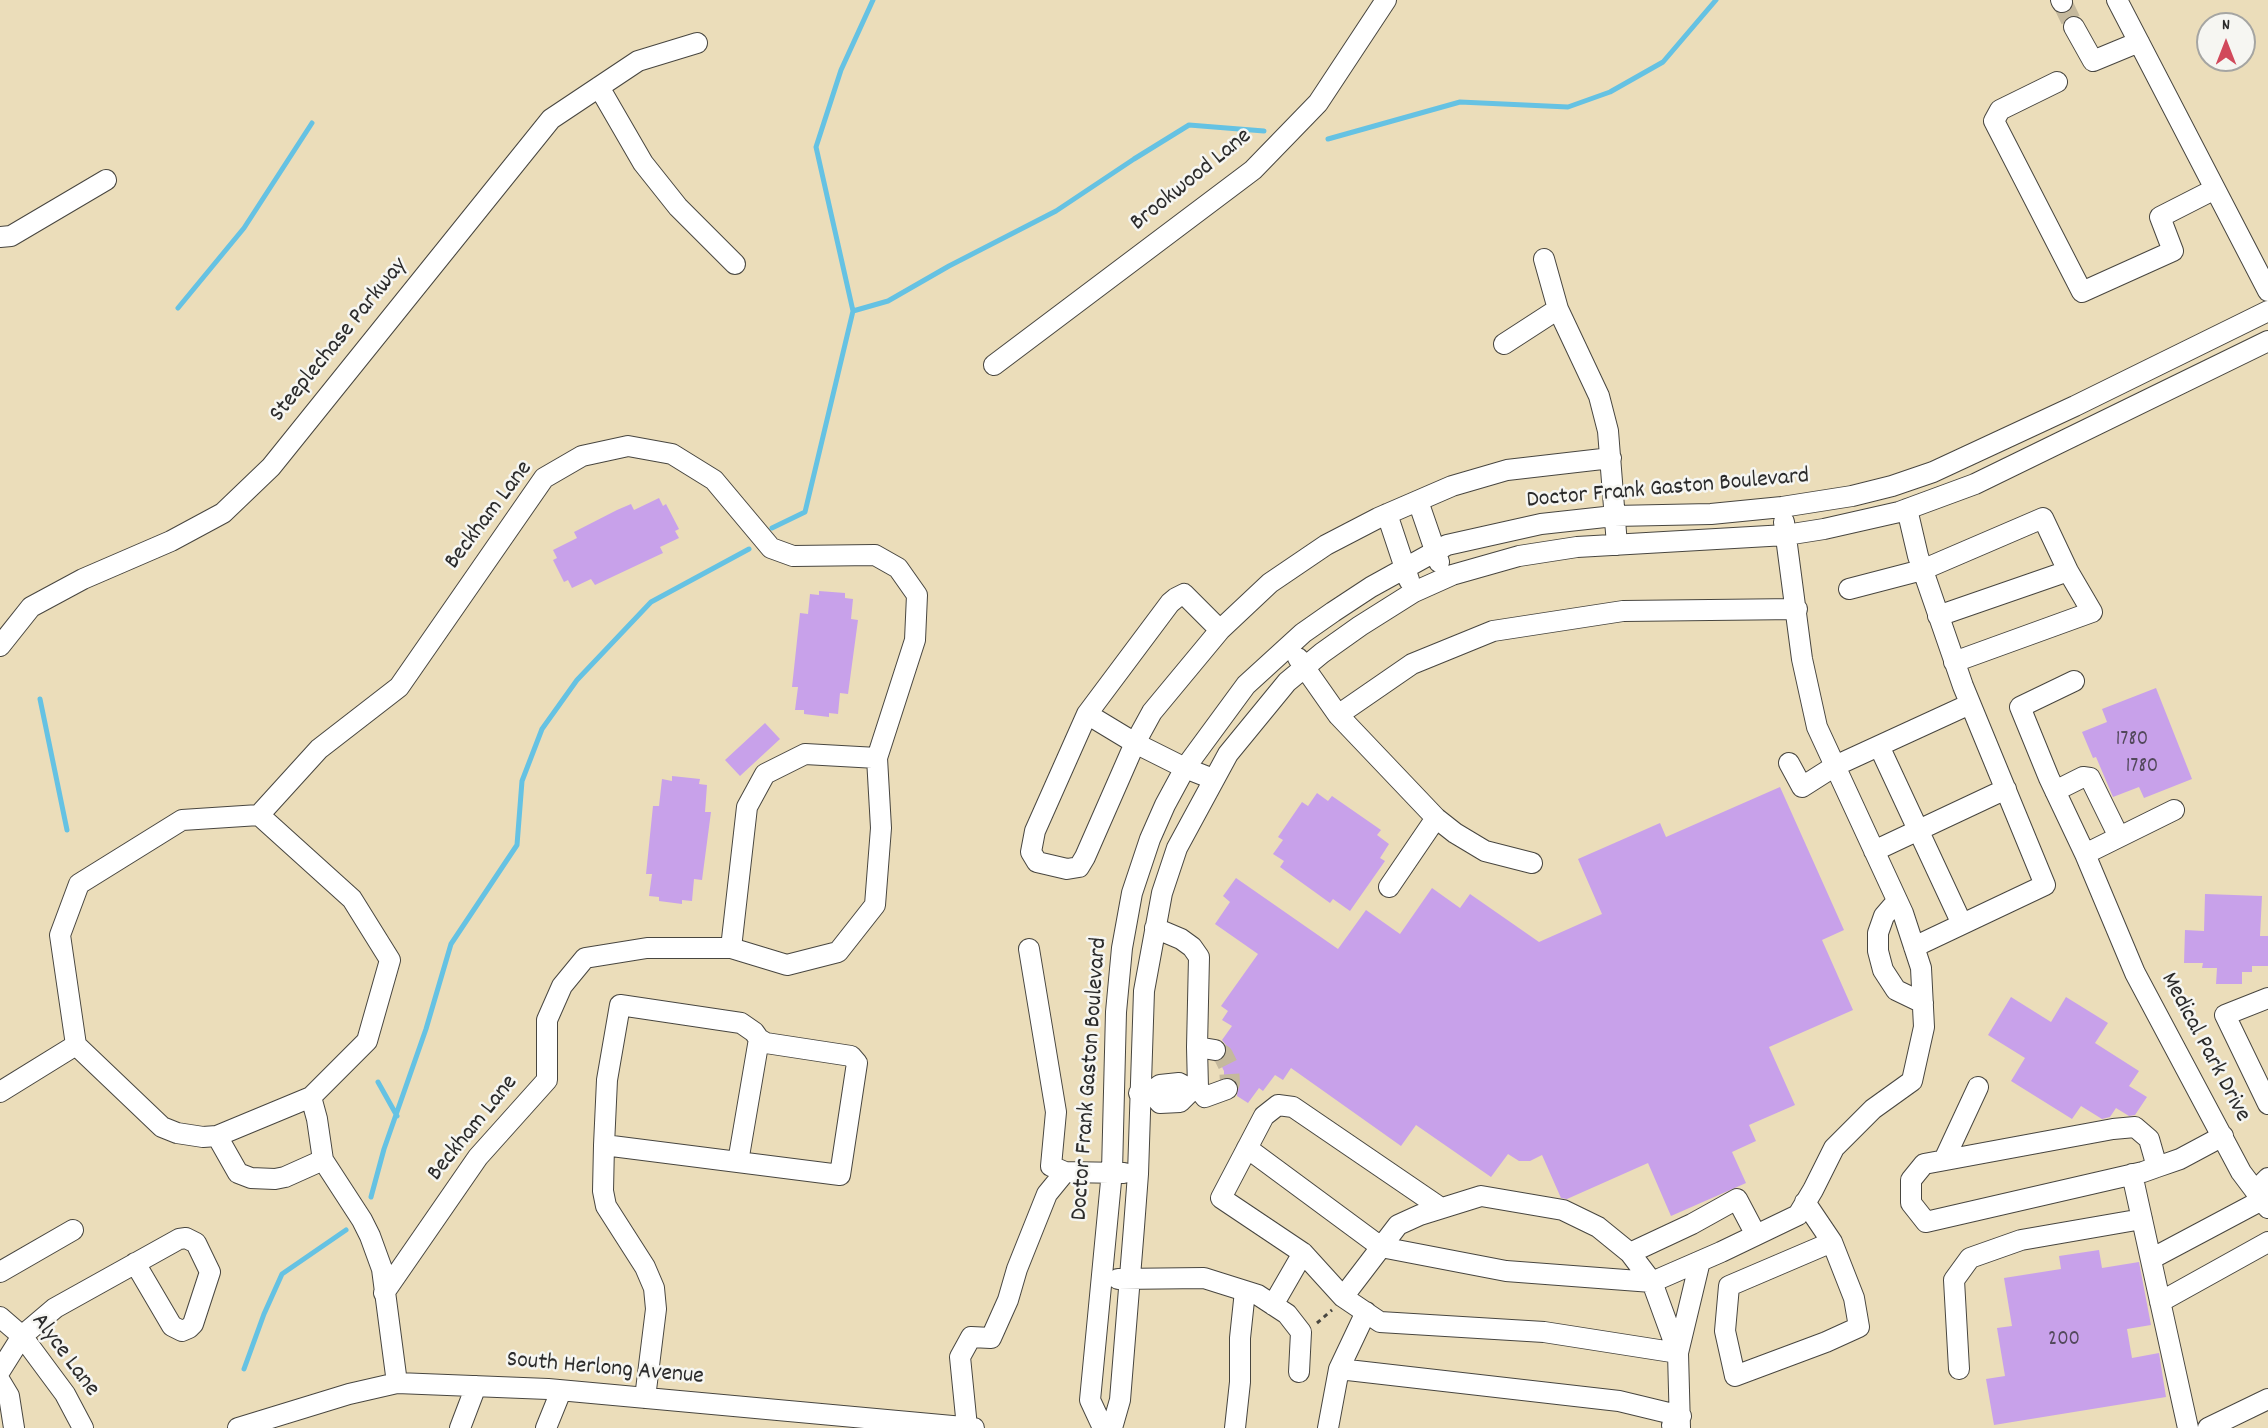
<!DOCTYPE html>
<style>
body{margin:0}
#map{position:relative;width:2268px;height:1428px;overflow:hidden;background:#ebddba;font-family:Dekko,sans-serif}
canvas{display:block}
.north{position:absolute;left:2196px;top:12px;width:60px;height:60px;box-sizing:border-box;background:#f6f6f2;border:2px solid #a5a5a2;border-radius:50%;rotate:0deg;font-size:16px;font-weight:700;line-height:24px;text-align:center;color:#2b2b2b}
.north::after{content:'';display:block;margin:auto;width:21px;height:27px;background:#d1495b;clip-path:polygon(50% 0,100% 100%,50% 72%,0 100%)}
</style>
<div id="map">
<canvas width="2268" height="1428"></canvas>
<div class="north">N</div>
</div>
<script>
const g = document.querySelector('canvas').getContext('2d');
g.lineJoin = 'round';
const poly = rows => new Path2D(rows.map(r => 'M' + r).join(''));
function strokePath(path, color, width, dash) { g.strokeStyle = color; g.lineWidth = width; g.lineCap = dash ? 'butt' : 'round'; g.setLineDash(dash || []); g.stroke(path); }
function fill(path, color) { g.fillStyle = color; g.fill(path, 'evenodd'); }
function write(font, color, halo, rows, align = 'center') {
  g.font = font + ' Dekko,sans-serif'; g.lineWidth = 5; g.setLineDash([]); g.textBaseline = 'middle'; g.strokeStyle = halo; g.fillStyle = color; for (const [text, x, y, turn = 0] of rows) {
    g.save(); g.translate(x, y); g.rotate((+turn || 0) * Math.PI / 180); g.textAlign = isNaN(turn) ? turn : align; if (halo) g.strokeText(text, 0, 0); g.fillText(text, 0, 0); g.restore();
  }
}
const stream = poly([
 [1328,139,1460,102,1568,107,1610,92,1663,62,1716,0],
 [178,308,244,228,312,123],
 [853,311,816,147,841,70,873,0],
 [772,528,805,512,853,311,888,301,949,266,1056,211,1134,159,1189,125,1264,131],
 [40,699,67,830],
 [378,1082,397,1116],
 [371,1197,384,1149,426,1029,451,944,517,845,522,781,542,729,577,680,651,602,749,549],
 [244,1369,264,1314,282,1274,346,1230]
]);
const building = poly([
 [659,498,663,506,666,504,679,529,675,531,679,538,660,547,663,553,595,585,591,579,572,588,568,580,564,582,553,560,557,558,553,550,577,538,574,532,617,510,631,504,634,510],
 [819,591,845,593,845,598,853,599,851,619,858,620,848,694,840,693,838,714,829,713,829,717,804,714,804,710,795,710,798,687,792,687,800,613,808,614,810,594,819,595],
 [2156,688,2192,779,2144,798,2139,787,2113,797,2096,757,2093,758,2082,732,2107,722,2102,709],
 [765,723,780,739,740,776,725,760],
 [672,776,700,779,699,784,707,785,705,812,711,812,702,880,694,879,692,901,682,900,682,904,659,901,659,897,649,896,652,874,646,874,653,806,659,806,662,779,672,781],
 [1780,787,1844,930,1822,940,1853,1010,1769,1047,1795,1105,1749,1125,1756,1141,1732,1152,1746,1183,1671,1216,1648,1163,1567,1199,1561,1198,1542,1155,1530,1161,1519,1161,1508,1154,1491,1177,1416,1125,1401,1146,1291,1068,1283,1080,1275,1075,1263,1091,1259,1088,1248,1103,1237,1096,1238,1085,1235,1080,1224,1078,1224,1071,1219,1061,1225,1057,1227,1051,1226,1045,1222,1040,1232,1026,1222,1020,1228,1011,1221,1006,1258,954,1215,924,1230,902,1223,896,1236,878,1338,949,1366,910,1400,934,1432,888,1460,908,1470,894,1539,942,1602,914,1578,859,1660,823,1666,837],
 [1317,793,1328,801,1332,796,1381,830,1377,835,1389,844,1380,858,1385,861,1350,911,1333,899,1330,903,1280,867,1284,861,1273,854,1283,840,1278,837,1302,802,1308,806],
 [2205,894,2262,896,2260,936,2268,936,2268,966,2252,966,2252,972,2242,972,2242,984,2216,984,2217,968,2202,968,2203,963,2184,963,2185,930,2204,931],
 [2011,997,2051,1022,2066,997,2108,1023,2095,1043,2139,1071,2129,1086,2147,1097,2135,1115,2129,1116,2116,1108,2110,1117,2102,1119,2081,1106,2072,1119,2011,1081,2025,1058,1988,1035],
 [2099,1250,2102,1268,2139,1262,2151,1325,2127,1329,2132,1358,2159,1353,2166,1397,1994,1425,1986,1379,2005,1376,1997,1328,2012,1326,2004,1278,2061,1269,2059,1256]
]);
const minorTunnel = poly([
 [2062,2,2074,27],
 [1215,1050,1223,1055,1229,1067,1230,1083,1227,1089]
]);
const path = poly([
 [1317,1323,1332,1310]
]);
const minor = poly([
 [2061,0,2062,2],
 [2117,0,2268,291],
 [2074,27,2093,61,2139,42],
 [2057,82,2000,110,1994,121,2082,292,2173,251,2160,217,2215,189],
 [599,87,643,163,678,207,735,264],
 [0,237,11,236,106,180],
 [1544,259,1558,309,1599,396,1608,431,1617,545],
 [1504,344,1558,309],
 [994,365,1253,170,1318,103,1386,0],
 [1418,501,1439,562],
 [1907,509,1918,556,1963,686,2045,885,1914,947],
 [1387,514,1409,580],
 [1849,589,1922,570,2043,518,2068,571,2092,612,1954,662],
 [1938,616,2068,571],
 [1220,630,1184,594,1176,598,1170,603,1087,714,1035,831,1031,852,1037,862,1067,869,1079,867,1085,857,1135,743,1152,712,1220,630,1270,583,1326,545,1378,518,1452,486,1507,470,1611,458],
 [0,646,31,607,83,579,171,541,223,513,271,467,551,119,638,61,697,43],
 [1298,658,1338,715,1436,818,1455,833,1485,851,1532,863],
 [2074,681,2020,707,2049,778,2085,854,2174,810],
 [1087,714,1135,743,1185,768,1213,779],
 [1338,715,1412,664,1493,631,1623,611,1797,609],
 [1879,746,1962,924],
 [1789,763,1802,787,1835,766,1970,704],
 [2055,791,2083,777,2090,778,2119,837],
 [259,815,319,749,399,687,544,478,582,456,628,446,672,454,714,480,771,548,793,556,875,555,898,568,917,595,915,640,877,758,881,828,875,905,838,952,787,965,731,948,647,948,585,958,562,986,547,1020,547,1080,478,1157,384,1293],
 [259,815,352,899,390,960,367,1041,311,1097,217,1136,203,1137,177,1133,162,1127,76,1045,60,935,79,884,182,820,259,815],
 [1874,851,2006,789],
 [2085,854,2135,973,2241,1172,2268,1208],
 [1389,887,1436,818],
 [1897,901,1884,916,1878,933,1878,951,1883,970,1896,990,1923,1003],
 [1155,928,1181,939,1192,947,1199,957,1197,1047],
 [731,948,747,807,765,774,805,754,877,758],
 [1029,949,1056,1112,1051,1166,1065,1172,1124,1173],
 [2268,998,2225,1015,2268,1104],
 [1215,1050,1197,1047,1198,1088,1205,1097,1227,1089],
 [0,1092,76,1045],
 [1151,1092,1160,1103,1180,1102,1192,1090,1198,1088],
 [1139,1093,1151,1092,1160,1085,1179,1083,1192,1090],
 [311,1097,317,1119,323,1160,362,1220,370,1236,382,1269,397,1383],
 [217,1136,238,1173,251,1178,275,1179,285,1177,323,1160],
 [604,1145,840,1175,857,1063,851,1056,766,1043,759,1039,754,1032,741,1023,620,1005,607,1080,604,1145,603,1191,606,1206,645,1267,654,1288,656,1309,645,1398],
 [1247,1148,1381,1247,1506,1271,1652,1282],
 [1944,1160,1978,1087],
 [738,1162,759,1039],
 [2157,1167,2149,1139,2135,1127,2113,1129,1924,1164,1911,1180,1911,1203,1926,1222,2143,1172,2157,1167,2180,1159,2223,1136],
 [2132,1174,2188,1428],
 [2255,1191,2268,1178],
 [1805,1202,1832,1242,1854,1298,1859,1327,1826,1342,1735,1376,1725,1331,1729,1286,1832,1242],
 [1303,1253,1221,1198,1264,1116,1278,1105,1293,1107,1441,1208],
 [1630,1253,1692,1224,1737,1199,1756,1235],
 [2151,1259,2262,1200],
 [0,1272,73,1230],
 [1118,1279,1204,1278,1258,1295,1287,1314,1301,1332,1299,1372],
 [1343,1297,1398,1225,1420,1215,1481,1196,1563,1210,1598,1227,1630,1253,1652,1282],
 [2160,1302,2268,1242],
 [1273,1305,1303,1253,1343,1297,1380,1322,1544,1332,1678,1353,1700,1261],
 [0,1317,22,1336,65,1394,83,1428],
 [1339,1369,1366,1312],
 [1959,1369,1954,1280,1970,1258,2021,1240,2142,1219],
 [0,1371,22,1336,55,1308,179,1239,186,1238,196,1243,210,1272,193,1324,189,1328,182,1331,172,1326,135,1263],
 [0,1381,9,1396,14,1428],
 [967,1427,960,1357,971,1337,991,1338,1008,1300,1017,1269,1047,1194,1065,1172],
 [238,1428,349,1394,397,1383,548,1389,974,1428],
 [460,1428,476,1386],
 [546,1428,561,1391],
 [1103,1428,1090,1400,1112,1171,1116,1012,1122,948,1132,893,1150,839,1165,805,1185,768,1246,685,1303,633,1333,612,1371,587,1447,545,1541,524,1614,516,1711,514,1782,507,1852,496,1892,486,1933,472,2075,406,2268,311],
 [1112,1428,1120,1400,1134,1227,1138,1174,1144,991,1162,893,1177,848,1228,754,1287,682,1322,653,1360,626,1414,592,1452,575,1519,556,1577,547,1786,535,1824,529,1899,512,1975,484,2268,341],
 [1235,1428,1240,1382,1240,1338,1245,1291],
 [1328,1428,1339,1369,1619,1401,1681,1416,1672,1425],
 [1680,1428,1678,1353,1652,1282,1721,1252,1798,1215,1813,1190,1834,1148,1873,1109,1912,1081,1924,1027,1921,968,1903,913,1817,727,1802,659,1784,522],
 [2208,1428,2268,1399]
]);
const numberNames = [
 ["1780",2132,741],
 ["1780",2142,768],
 ["200",2064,1341]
];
const streetNames = [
 ["Brookwood Lane",1192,181,-39],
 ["Steeplechase Parkway",340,341,-51],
 ["Doctor Frank Gaston Boulevard",1668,490,-5],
 ["Beckham Lane",490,516,-53],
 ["Medical Park Drive",2204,1048,62],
 ["Doctor Frank Gaston Boulevard",1091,1079,-86],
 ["Beckham Lane",474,1129,-51],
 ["Alyce Lane",64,1356,53],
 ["South Herlong Avenue",605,1370,5]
];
strokePath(stream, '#65c2e3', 5);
fill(building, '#c8a1ea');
strokePath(minorTunnel, '#c5b99d', 20, [20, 10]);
strokePath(minor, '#484640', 22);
strokePath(path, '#484640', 3, [4.5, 4.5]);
strokePath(minor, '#fff', 20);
write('21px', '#52485b', null, numberNames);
write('24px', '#2b2b2b', '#f6f6f2', streetNames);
</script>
